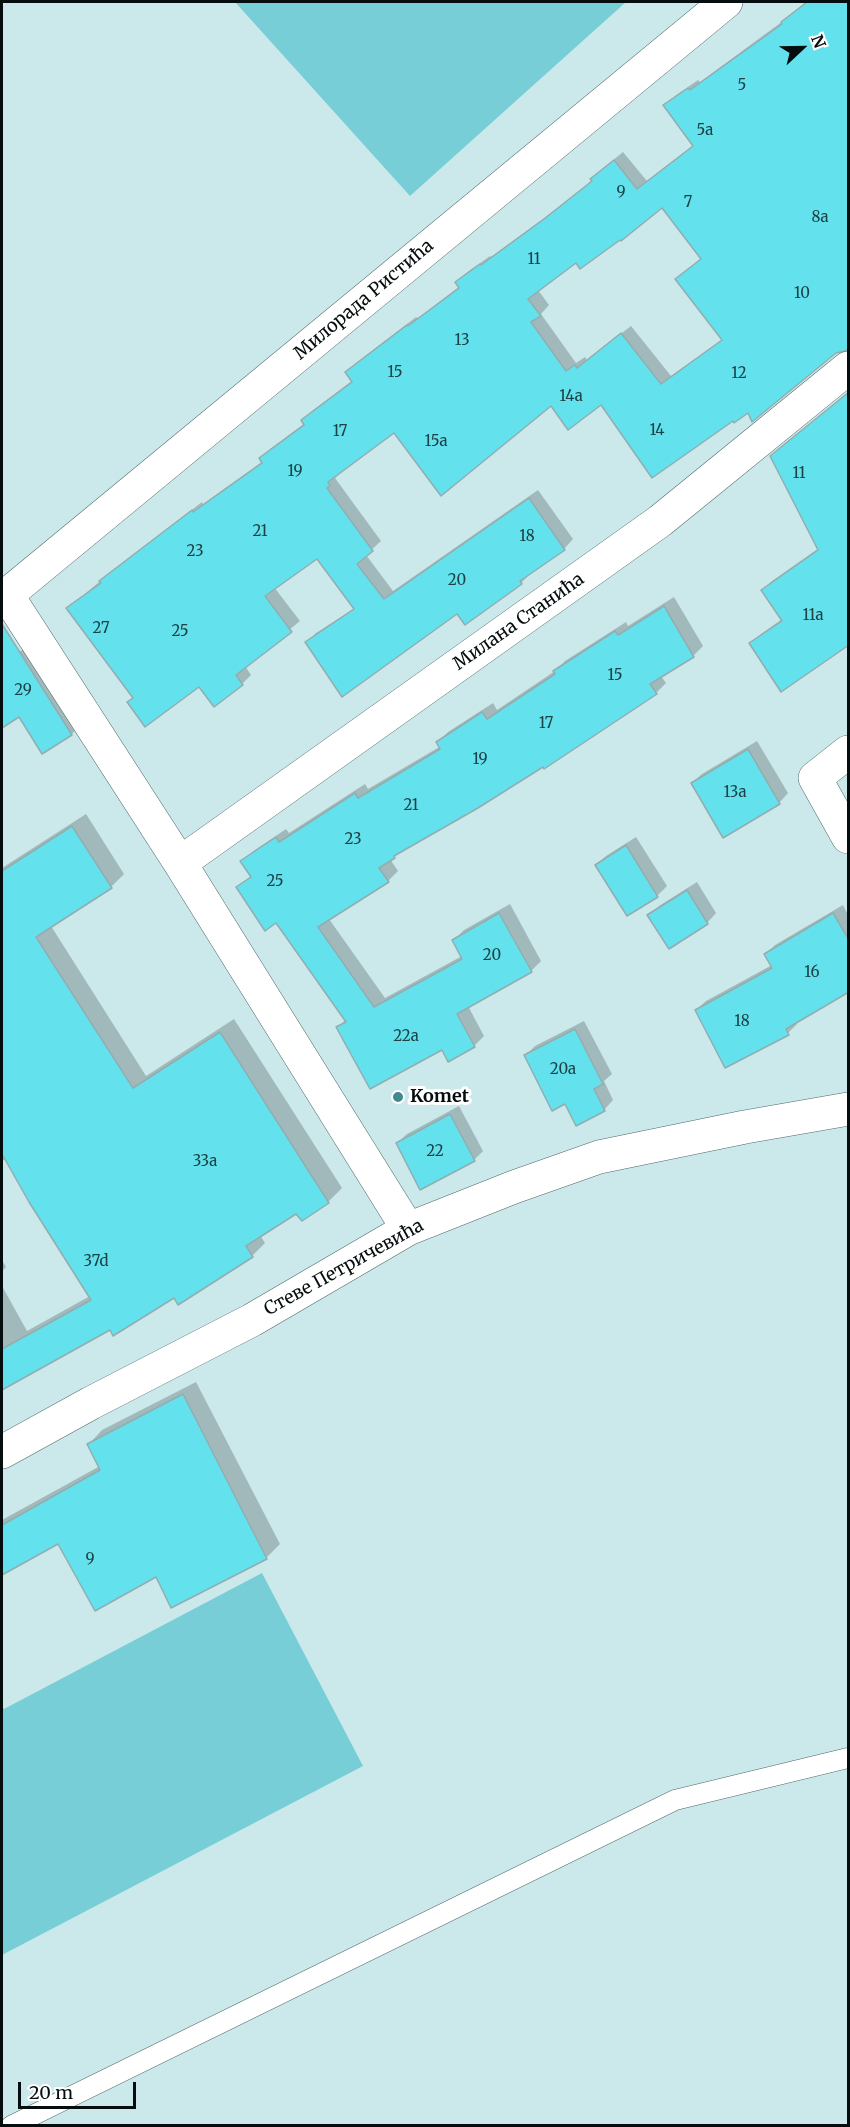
<!DOCTYPE html>
<meta charset="utf-8">
<style>
body{margin:0}
#map{position:relative;width:850px;height:2127px;overflow:hidden;background:#cbe8ea;font-family:Merriweather,serif}
canvas{display:block}
.frame{position:absolute;inset:0;border:3px solid #050d0e;pointer-events:none}
.north{position:absolute;left:772px;top:18px;width:60px;height:60px;-webkit-text-stroke:4px #fff;paint-order:stroke;rotate:68deg;font-size:16px;font-weight:700;line-height:24px;text-align:center;color:#050d0e}
.north::after{content:'';display:block;margin:auto;width:21px;height:27px;background:#050d0e;clip-path:polygon(50% 0,100% 100%,50% 72%,0 100%)}
.scale{position:absolute;left:18px;top:2082px;width:118px;height:27px;box-sizing:border-box;border:3px solid #050d0e;border-top:0;padding-left:8px;font-size:18px;line-height:21px;white-space:nowrap;color:#050d0e;-webkit-text-stroke:4px #fff;paint-order:stroke}
</style>
<div id="map">
<canvas width="850" height="2127"></canvas>
<div class="frame"></div>
<div class="north">N</div>
<div class="scale">20 m</div>
</div>
<script>
const g = document.querySelector('canvas').getContext('2d');
g.lineJoin = 'round';
function fill(path, color) { g.fillStyle = color; g.fill(path, 'evenodd'); }
const poly = rows => new Path2D(rows.map(r => 'M' + r).join(''));
function strokePath(path, color, width, dash) { g.strokeStyle = color; g.lineWidth = width; g.lineCap = dash ? 'butt' : 'round'; g.setLineDash(dash || []); g.stroke(path); }
function write(font, color, halo, rows, align = 'center') {
  g.font = font + ' Merriweather,serif'; g.lineWidth = 6; g.setLineDash([]); g.textBaseline = 'middle'; g.strokeStyle = halo; g.fillStyle = color; for (const [text, x, y, turn = 0] of rows) {
    g.save(); g.translate(x, y); g.rotate((+turn || 0) * Math.PI / 180); g.textAlign = isNaN(turn) ? turn : align; if (halo) g.strokeText(text, 0, 0); g.fillText(text, 0, 0); g.restore();
  }
}
const green = poly([
 [235,2,626,2,410,196],
 [262,1573,363,1766,2,1955,2,1706,4,1709]
]);
const shadow = poly([
 [806,2,848,2,848,223,749,411,602,403,551,404,394,431,337,474,338,475,335,478,381,541,366,555,393,591,538,490,573,539,564,549,529,573,530,574,521,583,458,612,307,642,316,633,355,608,317,557,274,587,300,621,245,666,251,675,242,684,214,705,199,685,128,702,134,697,68,608,111,572,202,502,203,504,263,461,261,458,270,449,305,423,303,420,312,411,353,380,347,372,356,363,416,317,418,318,460,286,457,282,466,273,490,256,491,257,555,210,593,180,592,179,601,170,623,152,647,181,694,145,665,105,675,96,698,80,700,82,783,21],
 [662,206,702,258,677,279,723,339,671,376,631,326,587,360,585,357,576,363,541,314,549,305,538,290,576,261],
 [848,392,848,643,751,644,761,634,782,619,763,591,772,581,819,548,772,456],
 [674,597,703,646,693,656,661,676,666,683,656,693,543,765,399,852,390,859,398,871,388,881,329,919,385,998,462,956,454,940,464,930,510,904,541,961,531,971,468,1006,484,1036,474,1046,442,1048,338,1028,346,1019,277,921,238,887,252,875,242,862,252,852,286,829,289,833,365,784,368,789,441,746,438,742,448,732,493,703,497,710,555,671,565,661,626,622,628,626],
 [30,645,81,724,72,734,43,752,19,715,2,726,2,663],
 [757,741,788,793,779,803,692,783,702,774],
 [86,814,124,874,111,887,51,926,146,1076,234,1019,342,1188,328,1202,302,1219,297,1212,260,1235,265,1243,252,1256,110,1328,2,1388,2,1286,27,1331,90,1296,6,1159,2,1161,2,868],
 [636,837,667,886,657,896,628,914,596,865,606,856],
 [697,882,716,913,707,923,649,916,659,906],
 [843,905,848,915,848,990,796,1022,797,1024,788,1033,696,1010,706,1001,772,965,766,954,775,945],
 [584,1021,612,1074,604,1081,613,1100,604,1110,566,1102,525,1056,535,1046],
 [459,1106,483,1151,474,1160,397,1143,407,1134],
 [2,1260,6,1267,2,1271],
 [196,1382,280,1544,267,1557,172,1606,156,1575,59,1542,2,1573,2,1520,100,1466,89,1444,102,1430]
]);
const building = poly([
 [807,2,849,2,849,350,836,353,752,422,748,413,734,423,733,421,652,478,601,405,568,430,551,406,441,496,394,433,328,482,330,485,327,488,373,551,357,564,384,599,529,498,565,550,520,581,522,584,465,625,457,614,342,697,305,642,354,609,317,559,265,596,292,632,236,675,243,685,214,707,199,687,145,727,127,702,133,698,66,608,101,583,99,581,192,510,193,512,262,463,259,458,304,425,301,420,352,382,345,372,407,325,408,326,459,288,455,282,480,264,481,265,544,219,592,181,590,179,614,160,637,189,693,146,663,105,688,88,690,90,782,24,781,22,807,2],
 [662,208,701,259,675,279,722,340,661,384,621,333,577,368,575,365,566,371,531,322,541,316,528,299,576,263,580,269,620,240,621,241,662,208],
 [849,392,849,645,781,692,749,643,782,621,761,590,818,550,770,456,849,392],
 [664,606,694,657,650,684,657,694,544,769,543,767,478,808,394,856,395,858,379,868,389,882,318,927,374,1007,462,959,452,940,499,913,532,972,457,1014,475,1047,448,1062,442,1050,370,1089,336,1027,346,1022,276,923,265,931,236,887,251,877,240,861,276,837,279,842,355,793,358,798,440,749,436,742,482,712,487,719,555,674,553,671,615,631,618,635,664,606],
 [2,624,72,735,42,754,19,717,2,728,2,624],
 [748,749,780,804,723,838,691,783,748,749],
 [72,826,112,888,36,937,133,1088,220,1032,329,1203,302,1221,296,1214,246,1246,253,1257,178,1305,174,1298,113,1336,110,1330,2,1390,2,1349,91,1300,29,1202,2,1154,2,871,72,826],
 [626,845,658,897,627,916,595,865,626,845],
 [687,890,708,924,669,949,647,915,687,890],
 [833,913,849,940,849,992,786,1029,789,1035,725,1068,695,1010,772,968,764,954,833,913],
 [575,1029,603,1084,594,1089,605,1111,576,1126,565,1104,552,1111,524,1055,575,1029],
 [450,1114,475,1161,420,1190,396,1143,450,1114],
 [183,1394,267,1559,171,1608,156,1577,95,1611,58,1544,2,1575,2,1525,100,1470,87,1444,183,1394]
]);
const service = poly([
 [11,2126,675,1800,848,1758]
]);
const minor = poly([
 [7,595,180,863,408,1229],
 [2,599,726,2],
 [848,752,815,778,848,837],
 [180,863,660,521,848,368],
 [2,1452,91,1403,252,1320,408,1229,514,1187,599,1157,745,1127,848,1109]
]);
const markers = [
 [398,1097,6,"#418990"]
];
const numberNames = [
 ["5",742,86],
 ["5a",705,131],
 ["9",621,193],
 ["7",688,203],
 ["8a",820,218],
 ["11",534,260],
 ["10",802,294],
 ["13",462,341],
 ["15",395,373],
 ["12",739,374],
 ["14a",571,397],
 ["14",657,431],
 ["17",340,432],
 ["15a",436,442],
 ["19",295,472],
 ["11",799,474],
 ["21",260,532],
 ["18",527,537],
 ["23",195,552],
 ["20",457,581],
 ["11a",813,616],
 ["27",101,629],
 ["25",180,632],
 ["15",615,676],
 ["29",23,691],
 ["17",546,724],
 ["19",480,760],
 ["13a",735,793],
 ["21",411,806],
 ["23",353,840],
 ["25",275,882],
 ["20",492,956],
 ["16",812,973],
 ["18",742,1022],
 ["22a",406,1037],
 ["20a",563,1070],
 ["22",435,1152],
 ["33a",205,1162],
 ["37d",96,1262],
 ["9",90,1560]
];
const streetNames = [
 ["Милорада Ристића",364,300,-40],
 ["Милана Станића",519,622,-35],
 ["Стеве Петричевића",344,1268,-29]
];
const poiNames = [
 ["Komet",410,1097]
];
fill(green, '#77ced6');
fill(shadow, '#0003');
fill(building, '#63e1ed');
strokePath(building, '#92adb0', 1.5);
strokePath(service, '#4f686b', 21);
strokePath(minor, '#4f686b', 34);
strokePath(service, '#fff', 20);
strokePath(minor, '#fff', 33);
for (const [x, y, r, color] of markers) { const dot = new Path2D(); dot.arc(x, y, r, 0, 2 * Math.PI); g.fillStyle = color; g.fill(dot); strokePath(dot, '#fff', 2); }
write('15px', '#1c4246', null, numberNames);
write('18px', '#050d0e', '#fff', streetNames);
write('bold 18px', '#050d0e', '#fff', poiNames, 'left');
</script>
